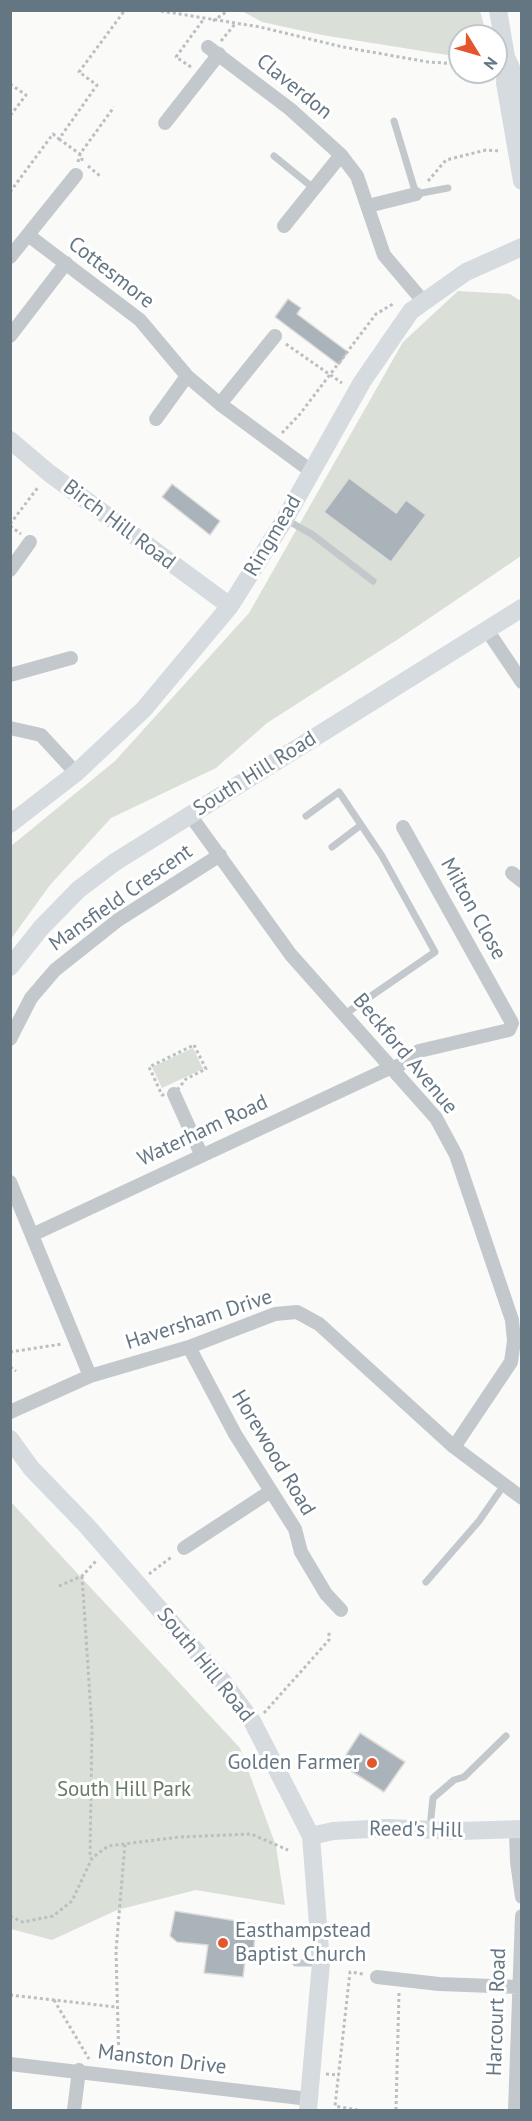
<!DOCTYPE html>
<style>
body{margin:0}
#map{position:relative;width:532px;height:2121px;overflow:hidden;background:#fafaf8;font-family:"PT Sans",sans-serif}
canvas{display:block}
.frame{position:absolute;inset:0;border:12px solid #657683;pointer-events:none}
.north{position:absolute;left:448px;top:24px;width:60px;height:60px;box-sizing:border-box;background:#fff;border:2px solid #c1c8cd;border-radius:50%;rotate:127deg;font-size:16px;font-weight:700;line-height:24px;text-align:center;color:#657683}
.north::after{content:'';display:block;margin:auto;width:21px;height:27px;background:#e4572e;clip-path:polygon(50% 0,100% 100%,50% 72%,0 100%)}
</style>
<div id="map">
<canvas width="532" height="2121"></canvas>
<div class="frame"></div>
<div class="north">N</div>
</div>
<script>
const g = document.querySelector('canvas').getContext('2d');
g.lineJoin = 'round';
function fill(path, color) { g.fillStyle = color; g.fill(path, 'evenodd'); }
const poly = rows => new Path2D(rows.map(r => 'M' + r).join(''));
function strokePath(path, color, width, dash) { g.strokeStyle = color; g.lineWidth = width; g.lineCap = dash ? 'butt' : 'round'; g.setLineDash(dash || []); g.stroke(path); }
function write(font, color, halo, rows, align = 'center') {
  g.font = font + ' "PT Sans",sans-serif'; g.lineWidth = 6; g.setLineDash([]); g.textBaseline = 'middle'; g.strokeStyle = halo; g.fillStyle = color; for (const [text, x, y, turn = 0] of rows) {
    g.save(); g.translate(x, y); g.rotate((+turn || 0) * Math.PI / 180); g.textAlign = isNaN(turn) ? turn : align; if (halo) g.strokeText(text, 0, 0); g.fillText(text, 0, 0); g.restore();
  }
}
const green = poly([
 [242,11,480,11,487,36,460,36,460,57,322,35,262,22],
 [458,291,510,294,521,301,521,556,403,636,267,723,216,768,111,818,50,885,11,939,11,846,115,761,249,613,403,342],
 [193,1048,203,1069,162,1088,152,1067],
 [10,1501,240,1748,276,1846,285,1905,196,1890,117,1910,52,1940,11,1929]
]);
const building = poly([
 [288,299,301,308,297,314,348,352,339,365,275,317,288,299],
 [349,478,396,513,406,500,426,515,391,562,324,512,349,478],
 [172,484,220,521,210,535,162,497,172,484],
 [360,1733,405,1762,384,1792,340,1764,360,1733],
 [175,1911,255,1924,254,1948,246,1953,243,1977,204,1973,208,1945,177,1942,170,1936,175,1911]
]);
const path = poly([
 [55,10,64,10],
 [155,10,260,27,343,47,428,62,460,64],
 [213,21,229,10],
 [221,41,235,24],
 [191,67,176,57,203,20],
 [10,84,26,95,10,116],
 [59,139,80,154,83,162],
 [78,162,80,154,114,107],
 [88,166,100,176],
 [428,181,446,160,486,150,500,151],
 [10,192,53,134,59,139,97,85,79,72,125,10],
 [286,344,342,383],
 [282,433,300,414,376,314,393,304],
 [10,524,39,486],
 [10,526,21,534],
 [194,1045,206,1069,186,1079,174,1094,162,1095,149,1067,194,1045],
 [10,1352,62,1344],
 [10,1367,16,1371],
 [149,1574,173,1556],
 [82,1576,92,1728,90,1858],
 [59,1586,82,1576,96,1561],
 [264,1713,329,1640,329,1631],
 [10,1916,23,1922,53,1916,72,1901,92,1858,108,1846,179,1837,251,1834,288,1850],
 [10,1995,116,2007],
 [54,2000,89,2059],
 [119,2063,116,1951,125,1843],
 [326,2074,339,2075],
 [358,2110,335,2106,350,1972,363,1974],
 [396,2110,399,1992]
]);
const lane = poly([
 [394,121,416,194,448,188],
 [274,156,312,187],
 [285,519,313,535,373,581],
 [306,816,339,792,382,856,435,952,345,1014],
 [332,847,361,825],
 [426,1582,479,1521,504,1485],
 [430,1828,433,1798,454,1780,464,1777,506,1736],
 [296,1963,321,1963]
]);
const street = poly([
 [208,47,290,109,341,155,357,176,384,255,423,301],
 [165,123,219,54],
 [368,206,416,194],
 [284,226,341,155],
 [28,235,140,320,187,376,220,404,311,471],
 [10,257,76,175],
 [10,336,66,263],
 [220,404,275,336],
 [156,419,187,376],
 [10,570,30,542],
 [487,630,522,682],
 [10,675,71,658],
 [10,728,41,735,76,773],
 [190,815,291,955,436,1118,456,1155,512,1320,514,1341,511,1362,454,1447],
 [512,873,522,881],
 [10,1039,31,998,55,970,118,920,220,855],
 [394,1069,419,1051,509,1030,512,1023,403,827],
 [174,1094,201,1154],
 [10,1182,90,1376],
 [32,1235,392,1067],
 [189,1347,235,1434,295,1529,301,1552,326,1594,341,1610],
 [10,1412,90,1376,189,1347,275,1314,297,1312,319,1324,454,1447,522,1498],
 [184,1548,271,1491],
 [516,1831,517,1862,522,1897],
 [377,1977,439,1984,519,1987],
 [10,2064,309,2099],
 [74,2110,79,2070],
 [515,2110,522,1916]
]);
const secondary = poly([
 [498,10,506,57,516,79,522,108],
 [506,57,505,83,522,181],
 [10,440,49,473,230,606],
 [10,824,76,773,144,709,230,606,285,519,362,382,411,311,466,272,522,247],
 [10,967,41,928,78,890,115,862,522,608],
 [10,1439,31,1468,86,1525,223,1682,252,1721,311,1836,321,1963,308,2110],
 [311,1836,333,1831,388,1828,459,1831,522,1829]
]);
const markers = [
 [372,1763,6,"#e4572e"],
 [223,1943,6,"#e4572e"]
];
const streetNames = [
 ["Claverdon",294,87,39],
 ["Cottesmore",111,273,38],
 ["Birch Hill Road",119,525,37],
 ["Ringmead",273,536,-59],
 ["South Hill Road",255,774,-32],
 ["Mansfield Crescent",121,898,-35],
 ["Milton Close",473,909,61],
 ["Beckford Avenue",405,1054,50],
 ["Waterham Road",203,1131,-25],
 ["Haversham Drive",199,1320,-18],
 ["Horewood Road",273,1453,59],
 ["South Hill Road",205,1665,51],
 ["Reed's Hill",416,1830,1],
 ["Harcourt Road",497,2012,-88],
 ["Manston Drive",162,2060,7]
];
const poiNames = [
 ["Golden Farmer",360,1763],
 ["Easthampstead",235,1931,"left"],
 ["Baptist Church",235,1955,"left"]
];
const parkNames = [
 ["South Hill Park",124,1790]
];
fill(green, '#dadfd7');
fill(building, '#aab3b9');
strokePath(building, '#dcdcda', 1.5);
strokePath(path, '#bbbfc2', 3, [3, 3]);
strokePath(lane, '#c3c8cc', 7);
strokePath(street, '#c3c8cc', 14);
strokePath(secondary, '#d6dbdf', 18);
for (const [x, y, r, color] of markers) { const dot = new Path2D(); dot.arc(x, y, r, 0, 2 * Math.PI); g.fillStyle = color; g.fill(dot); strokePath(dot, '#fff', 2); }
write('21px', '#657683', '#fff', streetNames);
write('21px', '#657683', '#fff', poiNames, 'right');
write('21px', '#687a64', '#fff', parkNames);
</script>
